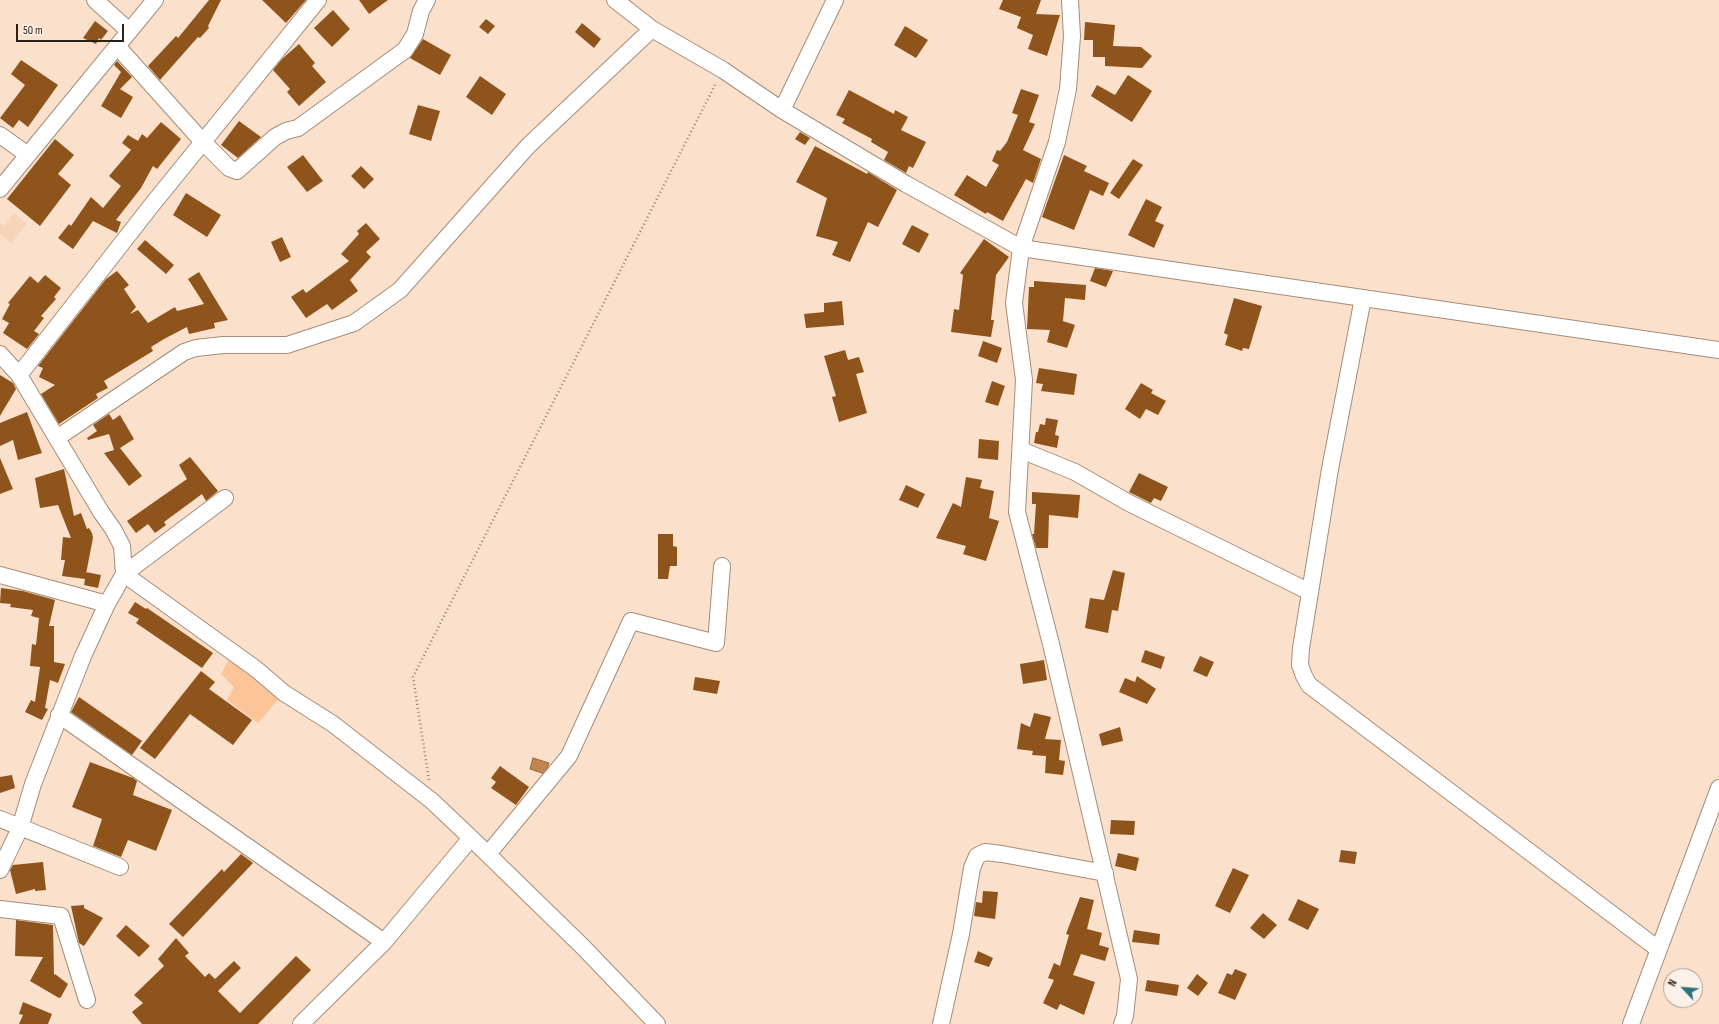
<!DOCTYPE html>
<style>
body{margin:0}
#map{position:relative;width:1719px;height:1024px;overflow:hidden;background:#fbe0cb;font-family:"Sofia Sans Condensed",sans-serif}
canvas{display:block}
.north{position:absolute;left:1663px;top:968px;width:40px;height:40px;box-sizing:border-box;background:#fcf1e8;border:1px solid #a89d95;border-radius:50%;rotate:296deg;font-size:11px;font-weight:700;line-height:16px;text-align:center;color:#292018}
.north::after{content:'';display:block;margin:auto;width:14px;height:18px;background:#2b727e;clip-path:polygon(50% 0,100% 100%,50% 72%,0 100%)}
.scale{position:absolute;left:16px;top:24px;width:108px;height:18px;box-sizing:border-box;border:2px solid #292018;border-top:0;padding-left:5px;font-size:12px;line-height:14px;white-space:nowrap;color:#292018;-webkit-text-stroke:3px #fcf1e8;paint-order:stroke}
</style>
<div id="map">
<canvas width="1719" height="1024"></canvas>
<div class="north">N</div>
<div class="scale">50 m</div>
</div>
<script>
const g = document.querySelector('canvas').getContext('2d');
g.lineJoin = 'round';
function fill(path, color) { g.fillStyle = color; g.fill(path, 'evenodd'); }
const poly = rows => new Path2D(rows.map(r => 'M' + r).join(''));
function strokePath(path, color, width, dash) { g.strokeStyle = color; g.lineWidth = width; g.lineCap = dash ? 'butt' : 'round'; g.setLineDash(dash || []); g.stroke(path); }
const built = poly([
 [14,213,27,224,11,243,0,234,0,223,4,226]
]);
const green = poly([
 [233,652,284,693,258,723,227,700,234,687,221,674]
]);
const water = poly([
 [533,758,549,763,545,774,530,769,533,758]
]);
const building = poly([
 [209,0,221,0,208,26,209,28,200,38,198,37,160,80,148,66,176,36,178,38],
 [262,0,306,0,286,23],
 [359,0,388,0,369,14],
 [1003,0,1041,0,1036,14,1060,15,1047,56,1028,49,1033,35,1017,28,1021,17,999,9],
 [333,10,350,29,332,47,314,28],
 [486,19,495,26,488,34,479,27],
 [95,21,108,31,101,40,99,38,96,44,83,38],
 [1085,22,1115,25,1113,46,1141,47,1152,56,1142,68,1105,66,1105,57,1093,57,1093,40,1084,40],
 [582,23,601,39,594,48,575,32],
 [905,26,928,40,916,58,894,45],
 [423,39,451,55,440,75,410,58],
 [299,44,315,63,312,66,326,82,299,106,287,92,290,89,273,70,282,59],
 [21,60,58,85,28,127,19,120,13,128,0,118,25,85,11,74],
 [117,61,132,77,120,89,133,97,121,118,101,106,121,72,114,65],
 [1128,75,1152,91,1132,122,1091,96,1097,85,1115,95],
 [480,76,506,94,492,115,466,97],
 [1021,89,1039,95,1029,122,1035,124,1023,150,1041,159,1033,183,1026,179,1003,221,987,212,986,214,954,195,967,175,986,187,999,165,992,161,997,150,1000,151,1007,142,1018,115,1012,113],
 [849,90,894,114,895,110,908,117,901,130,926,142,913,168,909,166,906,173,884,160,888,152,871,142,872,139,842,123,845,119,836,115],
 [418,105,440,111,431,141,409,134],
 [239,121,261,137,238,158,221,145],
 [161,122,181,139,157,169,153,166,141,188,116,220,121,222,117,233,93,221,73,249,58,238,69,224,71,226,91,197,103,208,121,186,109,176,131,150,122,143,128,135,138,141,142,134,147,138],
 [800,132,810,138,805,145,795,139],
 [55,139,74,155,58,174,71,185,40,226,7,199],
 [815,146,867,174,868,172,897,190,878,227,868,222,850,262,832,255,838,242,816,236,827,198,796,182],
 [303,155,323,181,307,192,287,167],
 [1064,155,1087,166,1084,171,1109,183,1103,196,1090,190,1074,230,1042,217],
 [1133,159,1143,165,1119,199,1110,193],
 [361,166,374,179,364,189,351,176],
 [186,193,221,215,207,237,173,215],
 [1146,199,1162,207,1155,221,1164,225,1154,248,1128,235],
 [366,223,380,239,366,252,371,257,350,280,358,291,332,310,327,304,306,318,291,297,303,289,306,293,349,261,341,254,359,234,357,231],
 [912,225,929,234,919,253,902,244],
 [282,237,291,257,280,262,271,242],
 [984,239,1009,257,996,275,991,320,994,320,991,337,951,332,954,309,959,310,963,275,960,273],
 [145,240,174,265,166,274,137,249],
 [1095,268,1113,271,1106,287,1090,281],
 [117,271,129,285,124,289,136,307,130,314,138,310,148,323,175,307,177,311,204,304,188,279,199,272,228,320,214,323,215,328,189,334,187,327,164,339,151,347,153,351,104,381,108,388,96,394,98,398,59,424,41,394,55,385,39,377,43,368,38,366,106,279],
 [45,275,61,288,54,297,56,299,41,316,44,318,34,331,39,334,27,349,3,333,9,323,2,319,10,304,8,303,30,276,38,283],
 [1034,281,1086,285,1085,300,1065,298,1063,321,1075,325,1067,348,1047,342,1050,330,1027,329,1029,287,1034,287],
 [1234,298,1262,306,1249,349,1243,348,1242,351,1225,345,1228,335,1224,333],
 [842,301,844,325,806,328,804,314,824,312,824,303],
 [983,341,1002,348,997,363,978,356],
 [845,350,848,360,859,357,864,372,856,374,867,413,839,422,832,397,836,396,824,356],
 [1039,368,1077,374,1074,395,1041,391,1043,384,1036,383],
 [0,375,13,383,16,389,0,416],
 [992,381,1005,386,998,406,985,402],
 [1141,383,1153,390,1151,393,1166,401,1158,415,1146,409,1140,419,1125,409],
 [27,412,42,453,18,460,13,440,0,446,0,423],
 [109,414,113,420,120,415,134,439,120,448,142,476,129,486,104,453,114,450,109,434,88,440,87,438,97,431,93,425],
 [1046,418,1058,420,1055,435,1059,436,1057,448,1034,443,1036,432,1038,432,1040,424,1045,425],
 [979,439,999,441,998,460,978,458],
 [190,457,218,491,206,501,202,494,164,522,166,525,155,533,148,524,136,533,127,521,187,479,179,465],
 [0,458,13,489,0,494],
 [64,469,74,516,81,513,87,529,89,528,92,533,93,538,86,574,86,572,101,575,98,588,84,585,85,579,62,576,65,560,61,560,63,537,71,538,58,505,40,508,35,478],
 [1139,473,1168,487,1161,501,1154,498,1151,503,1129,492],
 [966,477,982,480,980,488,994,491,989,518,999,521,986,561,963,554,966,546,936,538,953,503,961,507],
 [906,485,925,494,918,508,899,500],
 [1032,492,1080,495,1078,518,1049,515,1048,548,1036,548,1032,534,1034,534,1036,504,1032,504],
 [658,534,673,534,673,546,677,547,677,566,670,566,668,579,658,579],
 [1113,570,1125,573,1118,611,1112,610,1108,633,1085,628,1090,598,1104,600],
 [1,588,23,591,55,600,49,626,54,626,54,662,65,664,58,683,50,680,45,708,48,709,42,720,25,712,31,700,35,702,40,667,30,666,32,644,36,645,39,618,31,616,33,610,10,607,11,604,0,603],
 [135,602,146,609,147,608,213,653,202,668,136,623,139,619,128,613],
 [1145,650,1165,657,1161,669,1141,662],
 [1200,656,1214,662,1207,677,1193,671],
 [1044,660,1047,680,1023,684,1020,664],
 [201,671,215,682,209,689,252,720,233,745,190,714,155,759,140,748],
 [1137,676,1156,689,1147,704,1119,692,1125,678,1135,682],
 [695,677,720,681,717,694,693,690],
 [79,697,142,741,132,755,71,712],
 [1034,713,1051,717,1045,739,1061,740,1059,760,1065,761,1063,775,1045,773,1046,756,1032,755,1033,751,1017,749,1021,723,1030,727],
 [1120,727,1123,741,1102,746,1099,734],
 [90,762,133,778,137,781,133,795,172,810,156,851,128,840,121,857,93,846,102,819,72,807],
 [500,766,529,787,516,805,491,788,496,782,491,778],
 [12,775,15,788,0,793,0,777],
 [1111,820,1135,821,1134,835,1110,834],
 [1341,850,1357,852,1355,864,1339,862],
 [1118,853,1139,858,1136,871,1115,866],
 [241,854,253,863,183,937,169,924,222,869,224,872],
 [43,862,46,890,35,891,35,889,16,894,10,870,13,865],
 [1233,868,1249,875,1230,913,1215,906],
 [983,891,998,892,995,919,974,916,976,902,982,903],
 [1080,897,1094,900,1087,929,1102,933,1099,945,1109,948,1105,961,1081,954,1073,975,1095,982,1084,1015,1060,1004,1057,1010,1043,1003,1054,980,1048,978,1054,963,1060,966,1069,935,1066,934],
 [1298,899,1319,909,1308,930,1288,920],
 [84,905,84,908,103,918,84,946,79,943,71,906],
 [1263,913,1277,925,1264,939,1250,928],
 [16,920,53,925,54,975,55,974,68,984,61,997,59,998,30,981,43,957,15,956],
 [126,925,150,946,139,957,116,936],
 [1134,930,1160,934,1159,945,1132,942],
 [176,938,189,953,185,956,205,977,209,973,215,979,234,961,241,968,218,991,240,1013,296,956,311,970,258,1024,142,1024,132,1012,143,1003,134,995,164,966,158,959],
 [978,951,993,958,989,967,974,962],
 [1235,969,1247,974,1235,1000,1218,993,1227,973,1232,975],
 [1197,974,1208,983,1198,996,1187,988],
 [1147,980,1179,985,1177,996,1145,991],
 [23,1002,52,1014,48,1024,19,1024,23,1015,19,1014]
]);
const path = poly([
 [429,780,413,677,716,83]
]);
const minor = poly([
 [95,0,129,31],
 [615,0,652,29,723,70,782,110,906,184,1021,248,1719,350],
 [1070,0,1072,36,1068,89,1057,142,1021,248,1014,303,1024,380,1017,512,1051,644,1129,979,1125,1016,1122,1024],
 [117,46,202,141,229,168,237,171,275,137,286,131,298,128,405,50,415,34,421,11,427,0],
 [782,110,835,0],
 [0,135,28,155],
 [0,189,155,0],
 [1363,298,1330,469,1301,648,1300,665,1304,676,1309,685,1658,949],
 [0,354,19,375,101,512,113,529,122,546,124,574,107,604,83,656,33,784,20,828,0,870],
 [19,375,151,206,318,0],
 [57,438,184,352,196,348,223,345,287,345,354,323,400,290,528,146,652,29],
 [1021,450,1075,472,1129,503,1310,592],
 [225,498,124,574,256,669,284,693,333,724,432,801,471,838],
 [0,575,107,604],
 [59,715,384,942],
 [0,819,120,867],
 [488,854,569,756,631,621,716,643,722,566],
 [0,909,61,916,87,1000],
 [301,1024,384,942,471,838,583,947,657,1024],
 [941,1024,961,934,972,868,977,856,985,852,1002,854,1105,873],
 [1631,1024,1719,788]
]);
fill(built, '#f5d4b9');
fill(green, '#fbc599');
fill(water, '#c38550');
strokePath(water, '#95673f', 1);
fill(building, '#8e541b');
strokePath(minor, '#a58d79', 18);
strokePath(path, '#958374', 2.5, [1, 3]);
strokePath(minor, '#fff', 16);
</script>
